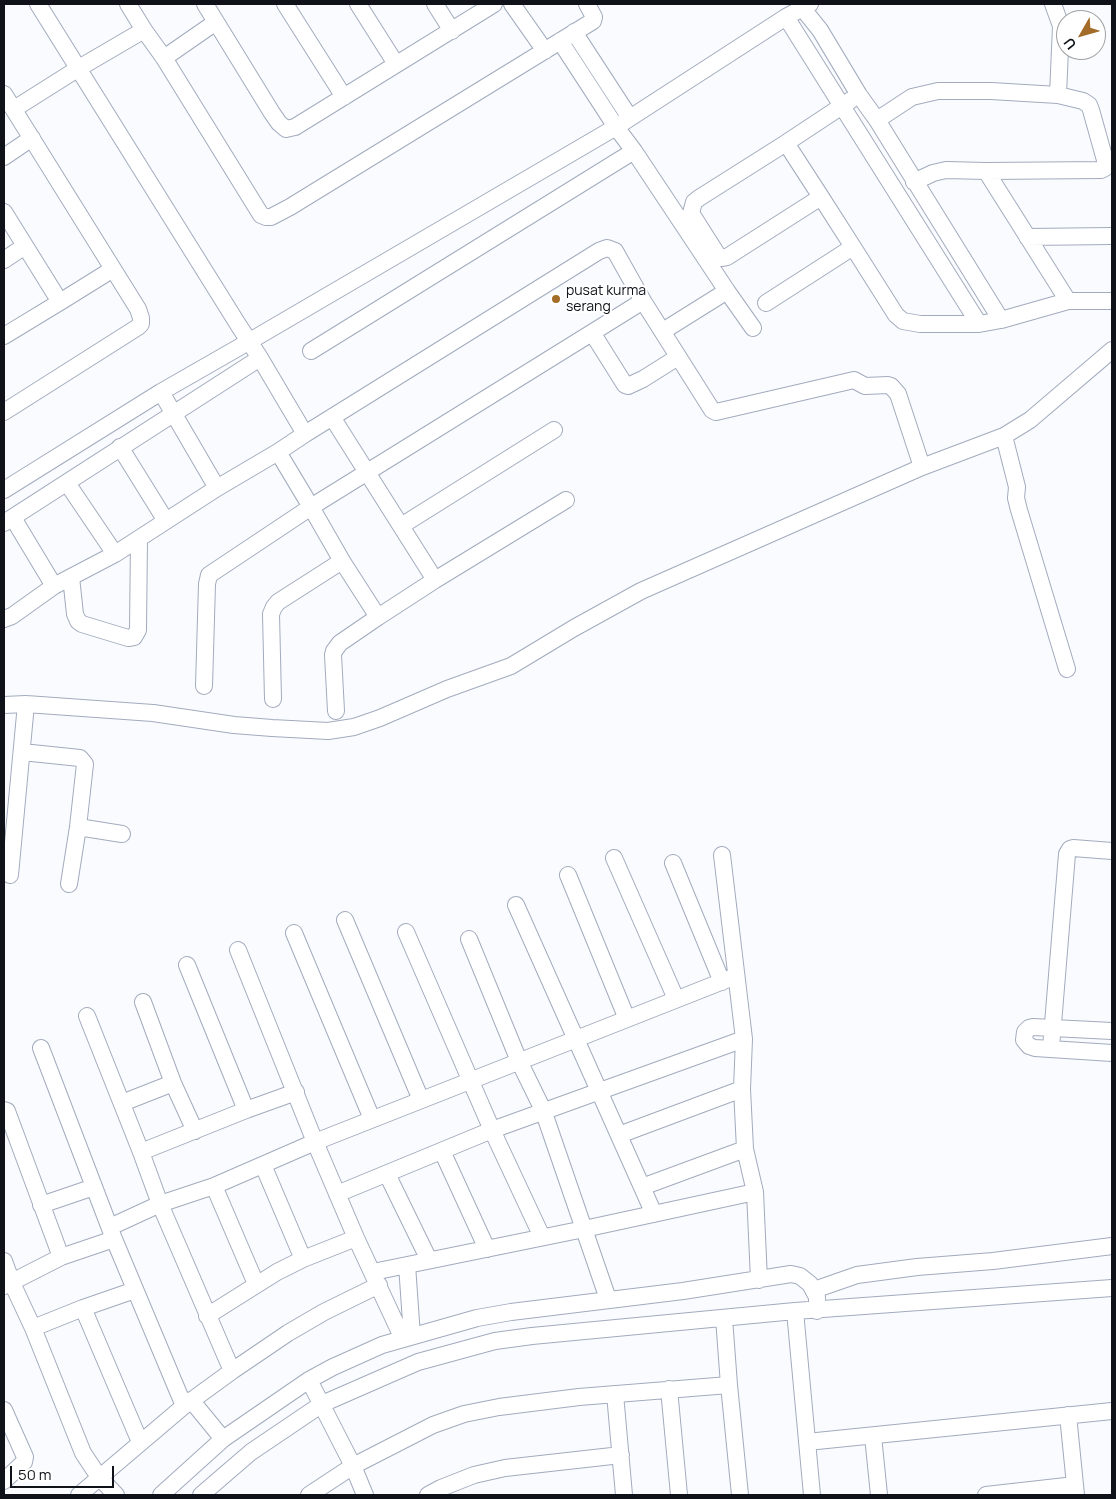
<!DOCTYPE html>
<style>
body{margin:0}
#map{position:relative;width:1116px;height:1499px;overflow:hidden;background:#f9fbfe;font-family:Manrope,sans-serif}
canvas{display:block}
.frame{position:absolute;inset:0;border:5px solid #0f1319;pointer-events:none}
.north{position:absolute;left:1056px;top:10px;width:50px;height:50px;box-sizing:border-box;background:#fff;border:1px solid #9fa1a3;border-radius:50%;rotate:232deg;font-size:14px;font-weight:700;line-height:20px;text-align:center;color:#0f1319}
.north::after{content:'';display:block;margin:auto;width:18px;height:22px;background:#a36c28;clip-path:polygon(50% 0,100% 100%,50% 72%,0 100%)}
.scale{position:absolute;left:10px;top:1466px;width:104px;height:22px;box-sizing:border-box;border:2px solid #0f1319;border-top:0;padding-left:6px;font-size:15px;line-height:18px;white-space:nowrap;color:#0f1319;-webkit-text-stroke:4px #fff;paint-order:stroke}
</style>
<div id="map">
<canvas width="1116" height="1499"></canvas>
<div class="frame"></div>
<div class="north">U</div>
<div class="scale">50 m</div>
</div>
<script>
const g = document.querySelector('canvas').getContext('2d');
g.lineJoin = 'round';
const poly = rows => new Path2D(rows.map(r => 'M' + r).join(''));
function strokePath(path, color, width, dash) { g.strokeStyle = color; g.lineWidth = width; g.lineCap = dash ? 'butt' : 'round'; g.setLineDash(dash || []); g.stroke(path); }
function write(font, color, halo, rows, align = 'center') {
  g.font = font + ' Manrope,sans-serif'; g.lineWidth = 4.5; g.setLineDash([]); g.textBaseline = 'middle'; g.strokeStyle = halo; g.fillStyle = color; for (const [text, x, y, turn = 0] of rows) {
    g.save(); g.translate(x, y); g.rotate((+turn || 0) * Math.PI / 180); g.textAlign = isNaN(turn) ? turn : align; if (halo) g.strokeText(text, 0, 0); g.fillText(text, 0, 0); g.restore();
  }
}
const minor = poly([
 [38,4,239,326,260,358,305,434,278,452,311,507,209,575,207,584,204,686],
 [128,4,144,30,164,58,261,215,266,217,271,217,290,207,593,21,594,17,587,4],
 [205,4,272,113,279,123,286,129,295,127,494,4],
 [285,4,344,97],
 [358,4,396,64],
 [435,4,452,31],
 [512,4,545,51],
 [799,4,820,30,859,95,877,120,1001,320],
 [786,17,979,324,1001,320,1068,301,1112,301],
 [574,32,630,118],
 [560,41,616,127,634,151,727,291,663,331],
 [164,58,216,22],
 [4,94,138,309,141,318,141,324,138,327,4,412],
 [14,109,79,68,144,30],
 [877,120,912,97,938,91,991,91,1058,95,1061,26,1053,4],
 [786,143,851,100],
 [4,157,32,138],
 [986,171,1068,301],
 [914,182,933,173,946,170,986,171,1101,170,1105,168,1105,160,1091,110,1089,105,1083,101,1058,95],
 [821,197,727,257,721,258,717,254,691,213,694,202,699,198,786,143,821,197,853,247,896,315,903,321,920,324,979,324],
 [4,212,60,302,4,336],
 [1027,237,1112,236],
 [4,260,25,246],
 [727,291,753,328],
 [60,302,113,269],
 [766,303,853,247],
 [593,334,625,385,628,386,643,379,678,357],
 [311,351,634,151],
 [161,392,217,488],
 [332,417,435,580,378,617],
 [305,434,599,251,607,248,615,251,643,301,712,410,716,412,854,380,865,386,888,385,891,386,898,394,922,467],
 [1004,436,1017,487,1016,498,1019,510,1067,669],
 [120,447,166,521],
 [67,483,115,554],
 [4,490,161,392,250,341,616,127,786,17,810,4],
 [13,518,54,586],
 [4,523,260,358],
 [401,526,554,430],
 [71,577,75,614,78,621,82,624,128,638,134,637,138,630,139,539],
 [435,580,566,500],
 [4,619,12,616,54,586,71,577,115,554,217,488,278,452],
 [273,699,271,614,274,607,278,602,342,561,311,507,643,301],
 [4,705,26,704,153,713,234,725,272,728,328,731,354,727,380,718,447,689,511,666,574,628,641,591,922,467,1004,436,1030,420,1112,350],
 [336,711,333,655,334,651,340,643,378,617,342,561],
 [22,752,80,758,85,764,78,827,69,884],
 [78,827,122,834],
 [722,855,744,1039,742,1089,745,1149,755,1192,759,1280],
 [614,858,676,999],
 [673,863,722,982],
 [10,875,26,704],
 [568,875,627,1019],
 [516,905,654,1214],
 [345,920,421,1100],
 [406,932,492,1130,542,1237],
 [294,933,372,1119],
 [469,939,519,1061,543,1110,608,1299],
 [238,950,315,1142,356,1238,403,1339],
 [187,965,246,1110],
 [143,1002,173,1083,195,1131],
 [87,1016,141,1152,160,1204,214,1186,315,1142,736,976],
 [1112,1031,1033,1027,1029,1028,1025,1032,1024,1040,1029,1046,1035,1048,1112,1053],
 [41,1048,114,1239,184,1406],
 [1051,1048,1067,854,1070,849,1073,848,1112,851],
 [122,1103,173,1083],
 [4,1110,7,1111,61,1257],
 [619,1135,742,1089],
 [442,1151,487,1249],
 [141,1152,246,1110,296,1092],
 [263,1165,303,1259],
 [387,1174,429,1260],
 [214,1186,256,1284],
 [642,1187,745,1149],
 [337,1194,492,1130,744,1039],
 [41,1205,94,1187],
 [110,1227,160,1204,232,1371],
 [4,1261,12,1283,33,1328,83,1453,99,1477,116,1495],
 [407,1265,412,1336],
 [373,1272,584,1229,755,1192],
 [4,1286,61,1257,114,1239],
 [814,1290,857,1275,917,1267,993,1261,1112,1246],
 [83,1308,140,1442],
 [795,1311,812,1495],
 [207,1316,277,1272,303,1259,356,1238],
 [724,1318,729,1385,740,1495],
 [33,1328,83,1308,135,1290],
 [309,1380,333,1367,382,1345,477,1318,511,1312,683,1291,791,1274,800,1276,810,1284,817,1297,817,1311],
 [669,1389,679,1495],
 [615,1394,624,1495],
 [191,1400,223,1439],
 [4,1410,25,1457,24,1462,4,1481],
 [1068,1415,1076,1495],
 [873,1436,879,1495],
 [807,1442,1112,1411],
 [79,1495,184,1406,232,1371,288,1333,324,1312,379,1285],
 [161,1495,223,1439,309,1380,353,1466,365,1495],
 [201,1495,251,1452,322,1404,418,1362,495,1341,532,1336,795,1311,1112,1288],
 [309,1495,353,1466,433,1425,464,1414,499,1407,579,1397,729,1385],
 [428,1495,441,1488,474,1475,505,1468,621,1455],
 [986,1495,1075,1485]
]);
const markers = [
 [556,299,5,"#a36c28"]
];
const poiNames = [
 ["pusat kurma",566,291],
 ["serang",566,307]
];
strokePath(minor, '#a2abbd', 18);
strokePath(minor, '#fff', 16);
for (const [x, y, r, color] of markers) { const dot = new Path2D(); dot.arc(x, y, r, 0, 2 * Math.PI); g.fillStyle = color; g.fill(dot); strokePath(dot, '#fff', 2); }
write('14px', '#0f1319', '#fff', poiNames, 'left');
</script>
